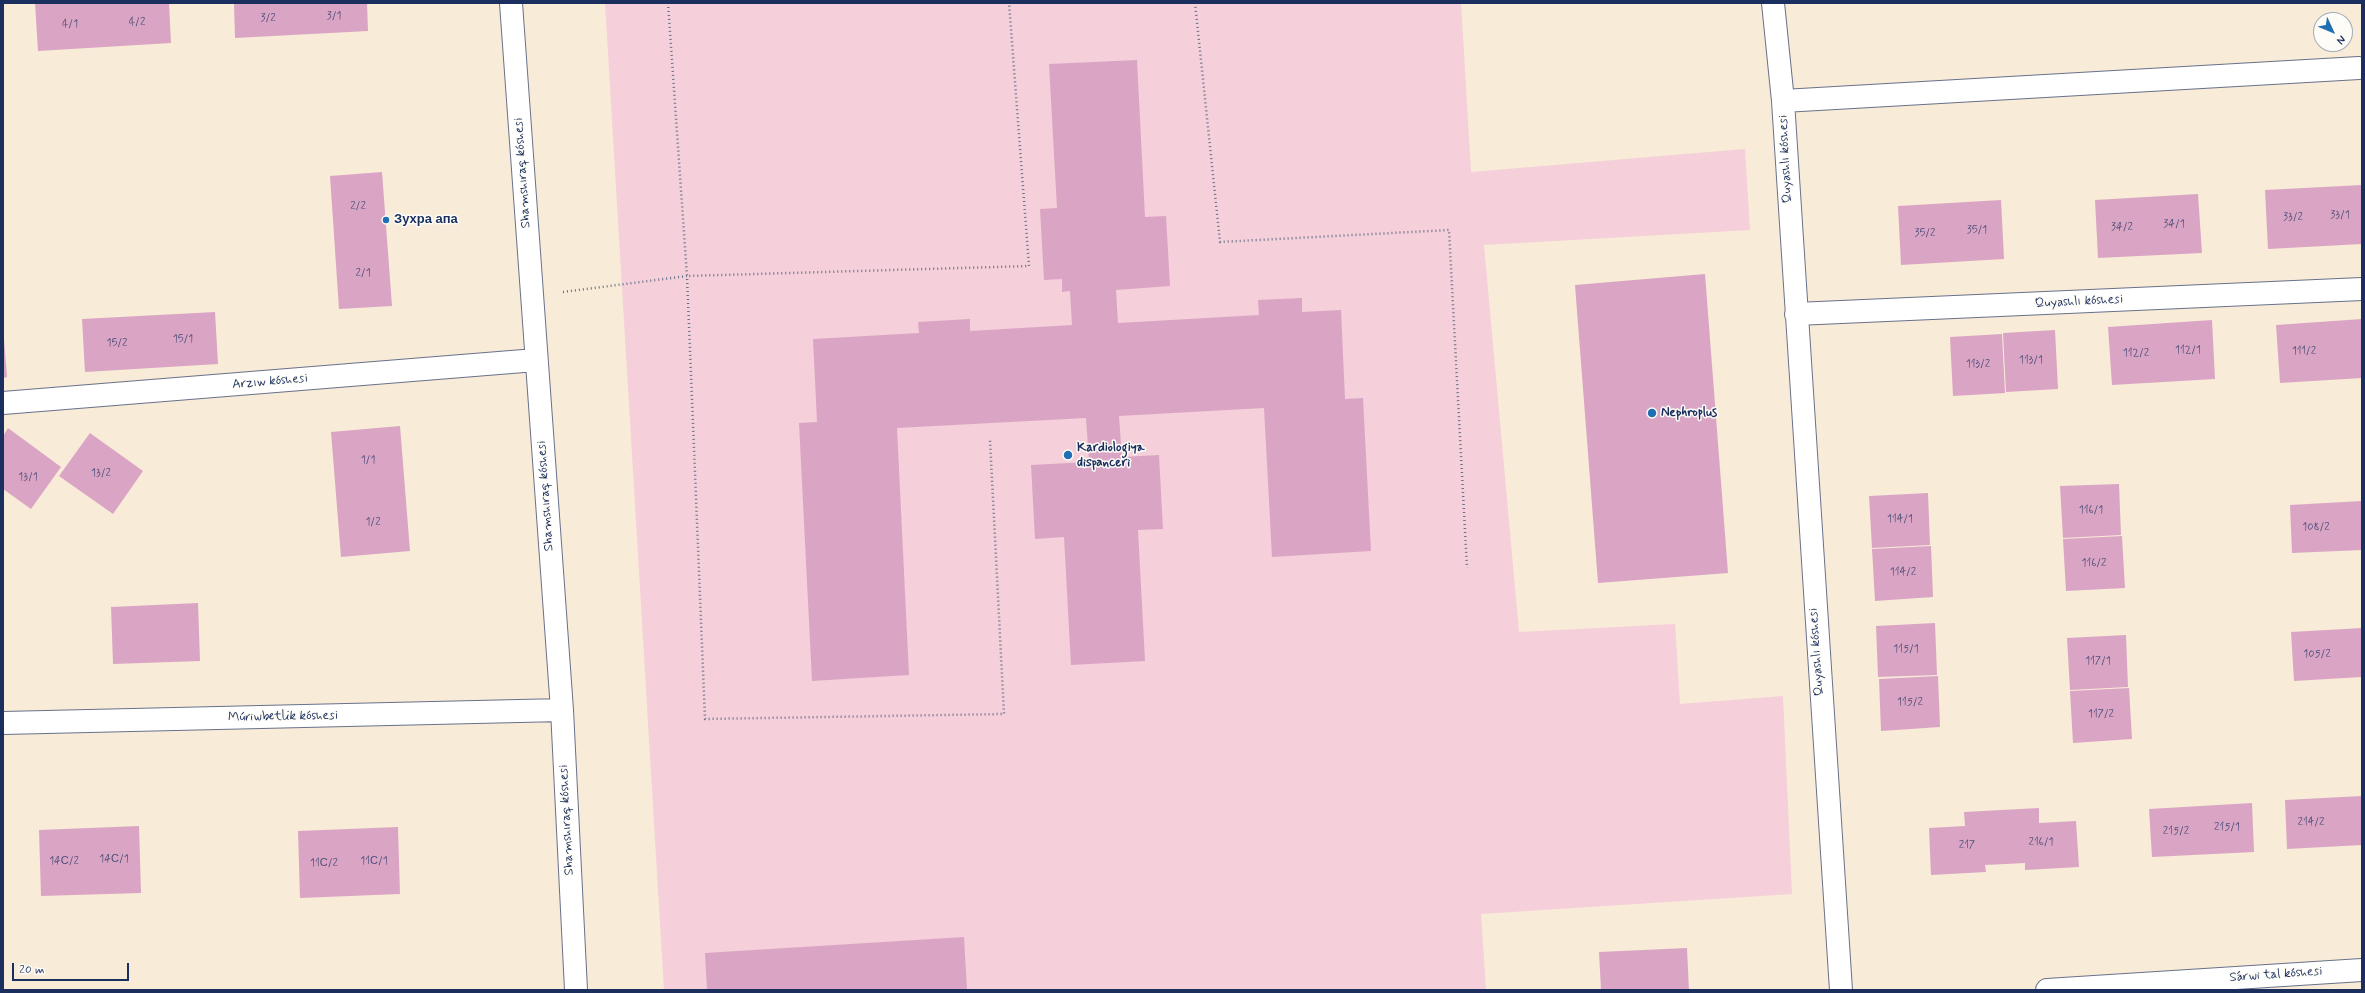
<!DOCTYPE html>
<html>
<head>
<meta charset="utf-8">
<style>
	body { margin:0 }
	#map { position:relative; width:2365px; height:993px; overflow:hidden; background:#f8ebd8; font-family:Mynerve,sans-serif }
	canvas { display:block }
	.frame { position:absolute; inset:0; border:4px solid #1b2f5e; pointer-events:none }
	.north { position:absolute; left:2313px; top:12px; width:40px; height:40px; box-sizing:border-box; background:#fdfcf7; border:1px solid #a3aaba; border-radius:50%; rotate:134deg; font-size:11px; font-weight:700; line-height:16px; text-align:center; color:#1b2f5e }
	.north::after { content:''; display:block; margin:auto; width:14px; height:18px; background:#1f6fb2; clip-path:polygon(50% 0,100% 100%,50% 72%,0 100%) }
	.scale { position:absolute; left:12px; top:963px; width:117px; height:18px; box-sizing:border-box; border:2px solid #1b2f5e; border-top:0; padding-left:5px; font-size:12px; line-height:14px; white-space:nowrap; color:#1b2f5e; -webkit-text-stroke:3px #fdfcf7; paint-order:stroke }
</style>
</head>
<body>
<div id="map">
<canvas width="2365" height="993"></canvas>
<div class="frame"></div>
<div class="north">N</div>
<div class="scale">20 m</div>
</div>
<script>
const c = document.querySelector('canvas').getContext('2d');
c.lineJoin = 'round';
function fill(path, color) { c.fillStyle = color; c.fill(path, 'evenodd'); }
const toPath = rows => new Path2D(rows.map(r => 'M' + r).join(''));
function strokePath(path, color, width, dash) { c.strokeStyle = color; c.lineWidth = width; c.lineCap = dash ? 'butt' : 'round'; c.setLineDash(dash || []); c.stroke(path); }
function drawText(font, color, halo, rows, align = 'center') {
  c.font = font + ' Mynerve,sans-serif'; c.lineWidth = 3; c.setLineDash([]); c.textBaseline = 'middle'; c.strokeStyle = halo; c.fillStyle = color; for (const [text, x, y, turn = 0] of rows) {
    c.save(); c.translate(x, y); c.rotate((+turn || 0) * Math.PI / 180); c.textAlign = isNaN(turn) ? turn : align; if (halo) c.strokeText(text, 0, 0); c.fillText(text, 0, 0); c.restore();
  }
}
const built = toPath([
	[605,3,1461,3,1471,172,1745,149,1750,230,1484,245,1519,632,1675,624,1680,704,1783,696,1792,894,1481,914,1486,990,664,990]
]);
const building = toPath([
	[35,3,169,3,171,43,38,51],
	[234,3,367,3,368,31,235,38],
	[1137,60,1145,217,1166,216,1170,286,1116,290,1118,323,1259,315,1258,300,1302,298,1302,312,1341,310,1345,399,1363,398,1371,551,1272,557,1264,408,1119,416,1122,457,1159,455,1163,529,1138,530,1145,661,1071,665,1064,537,1035,539,1031,465,1089,462,1086,418,897,428,909,675,812,681,799,423,817,422,813,339,919,333,918,322,970,319,970,331,1072,325,1070,291,1062,292,1062,279,1044,280,1040,209,1057,208,1049,64],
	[382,172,392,306,339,309,330,176],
	[2362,185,2362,244,2268,249,2265,190],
	[2198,194,2202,253,2098,258,2095,200],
	[2001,200,2004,259,1901,265,1898,206],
	[1705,274,1728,573,1598,583,1575,285],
	[215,312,218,364,85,372,82,319],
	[2362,319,2362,378,2280,383,2276,325],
	[2212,320,2215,379,2112,385,2108,327],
	[3,326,7,377,3,378],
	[2055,330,2058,389,2006,392,2003,333],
	[2002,334,2005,393,1953,396,1950,337],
	[400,426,410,551,341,557,331,432],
	[8,428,61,467,31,509,3,489,3,436],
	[90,433,143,471,113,514,59,476],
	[2119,484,2121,535,2063,538,2060,486],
	[1928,493,1930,545,1872,548,1869,496],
	[2362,501,2362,550,2292,553,2290,505],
	[2122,536,2125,588,2066,591,2063,539],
	[1931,546,1933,597,1875,601,1872,549],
	[198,603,200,661,113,664,111,607],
	[1935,623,1937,675,1878,677,1876,626],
	[2362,628,2362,677,2294,681,2291,632],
	[2126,635,2128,687,2070,690,2067,638],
	[1938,676,1940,727,1881,731,1879,679],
	[2129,688,2132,739,2073,743,2070,691],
	[2362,796,2362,845,2287,849,2285,800],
	[2252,803,2254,852,2152,857,2149,809],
	[2039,808,2039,823,2076,821,2079,867,2025,870,2025,863,1985,865,1986,872,1931,875,1929,828,1965,826,1964,812],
	[139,826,141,893,41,896,39,830],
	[398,827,400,894,300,898,298,831],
	[964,937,967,990,707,990,705,953],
	[1687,948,1689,990,1601,990,1599,952]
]);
const path = toPath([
	[668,3,687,276,1029,266,1009,3],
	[1195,3,1220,242,1449,230,1467,568],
	[563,292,687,276,705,719,1004,714,990,440]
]);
const minor = toPath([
	[511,3,562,710,576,990],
	[1773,3,1783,101,1841,990],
	[1783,101,2359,68],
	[1796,314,2362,289],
	[3,403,536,360],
	[3,723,562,710],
	[2047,990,2362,970]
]);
const markers = [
	[386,220,4,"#1f6fb2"],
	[1652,413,5,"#1f6fb2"],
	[1068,455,5,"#1f6fb2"]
];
const numberNames = [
	["3/1",334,17],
	["3/2",268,19],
	["4/2",137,23],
	["4/1",70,25],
	["2/2",358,207],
	["33/1",2340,216],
	["33/2",2293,218],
	["34/1",2174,225],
	["34/2",2122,228],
	["35/1",1977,231],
	["35/2",1925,234],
	["2/1",363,274],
	["15/1",183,340],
	["15/2",117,344],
	["112/1",2188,351],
	["111/2",2304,352],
	["112/2",2136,354],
	["113/1",2031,361],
	["113/2",1978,365],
	["1/1",368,461],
	["13/2",101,474],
	["13/1",28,478],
	["116/1",2091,511],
	["114/1",1900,520],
	["1/2",373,523],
	["108/2",2316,528],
	["116/2",2094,564],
	["114/2",1903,573],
	["115/1",1906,650],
	["105/2",2317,655],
	["117/1",2098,662],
	["115/2",1910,703],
	["117/2",2101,715],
	["214/2",2311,823],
	["215/1",2227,828],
	["215/2",2176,832],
	["216/1",2041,843],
	["217",1967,846],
	["14С/1",114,860],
	["14С/2",64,862],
	["11С/1",374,862],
	["11С/2",324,864]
];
const streetNames = [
	["Quyashlı kóshesi",1786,159,-93],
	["Shamshıraq kóshesi",523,173,-94],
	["Quyashlı kóshesi",2079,302,-3],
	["Arzıw kóshesi",270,382,-5],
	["Shamshıraq kóshesi",546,496,-94],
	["Quyashlı kóshesi",1817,652,-94],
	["Múriwbetlik kóshesi",283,717,-1],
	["Shamshıraq kóshesi",567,820,-93],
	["Sárwi tal kóshesi",2276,975,-4]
];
const poiNames = [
	["Зухра апа",394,220],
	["Nephroplus",1661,413],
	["Kardiologiya",1077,448],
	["dispanceri",1077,463]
];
fill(built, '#f5cfd9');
fill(building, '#daa5c4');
strokePath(minor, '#687189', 24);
strokePath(path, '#687189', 2.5, [1, 3]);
strokePath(minor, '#fff', 22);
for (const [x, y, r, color] of markers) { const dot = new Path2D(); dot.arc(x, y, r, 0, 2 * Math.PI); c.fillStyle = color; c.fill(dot); strokePath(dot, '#fdfcf7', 1.5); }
drawText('11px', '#4b4c78', null, numberNames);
drawText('13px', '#1b2f5e', '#fdfcf7', streetNames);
drawText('bold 13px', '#1b2f5e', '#fdfcf7', poiNames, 'left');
</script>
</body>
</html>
